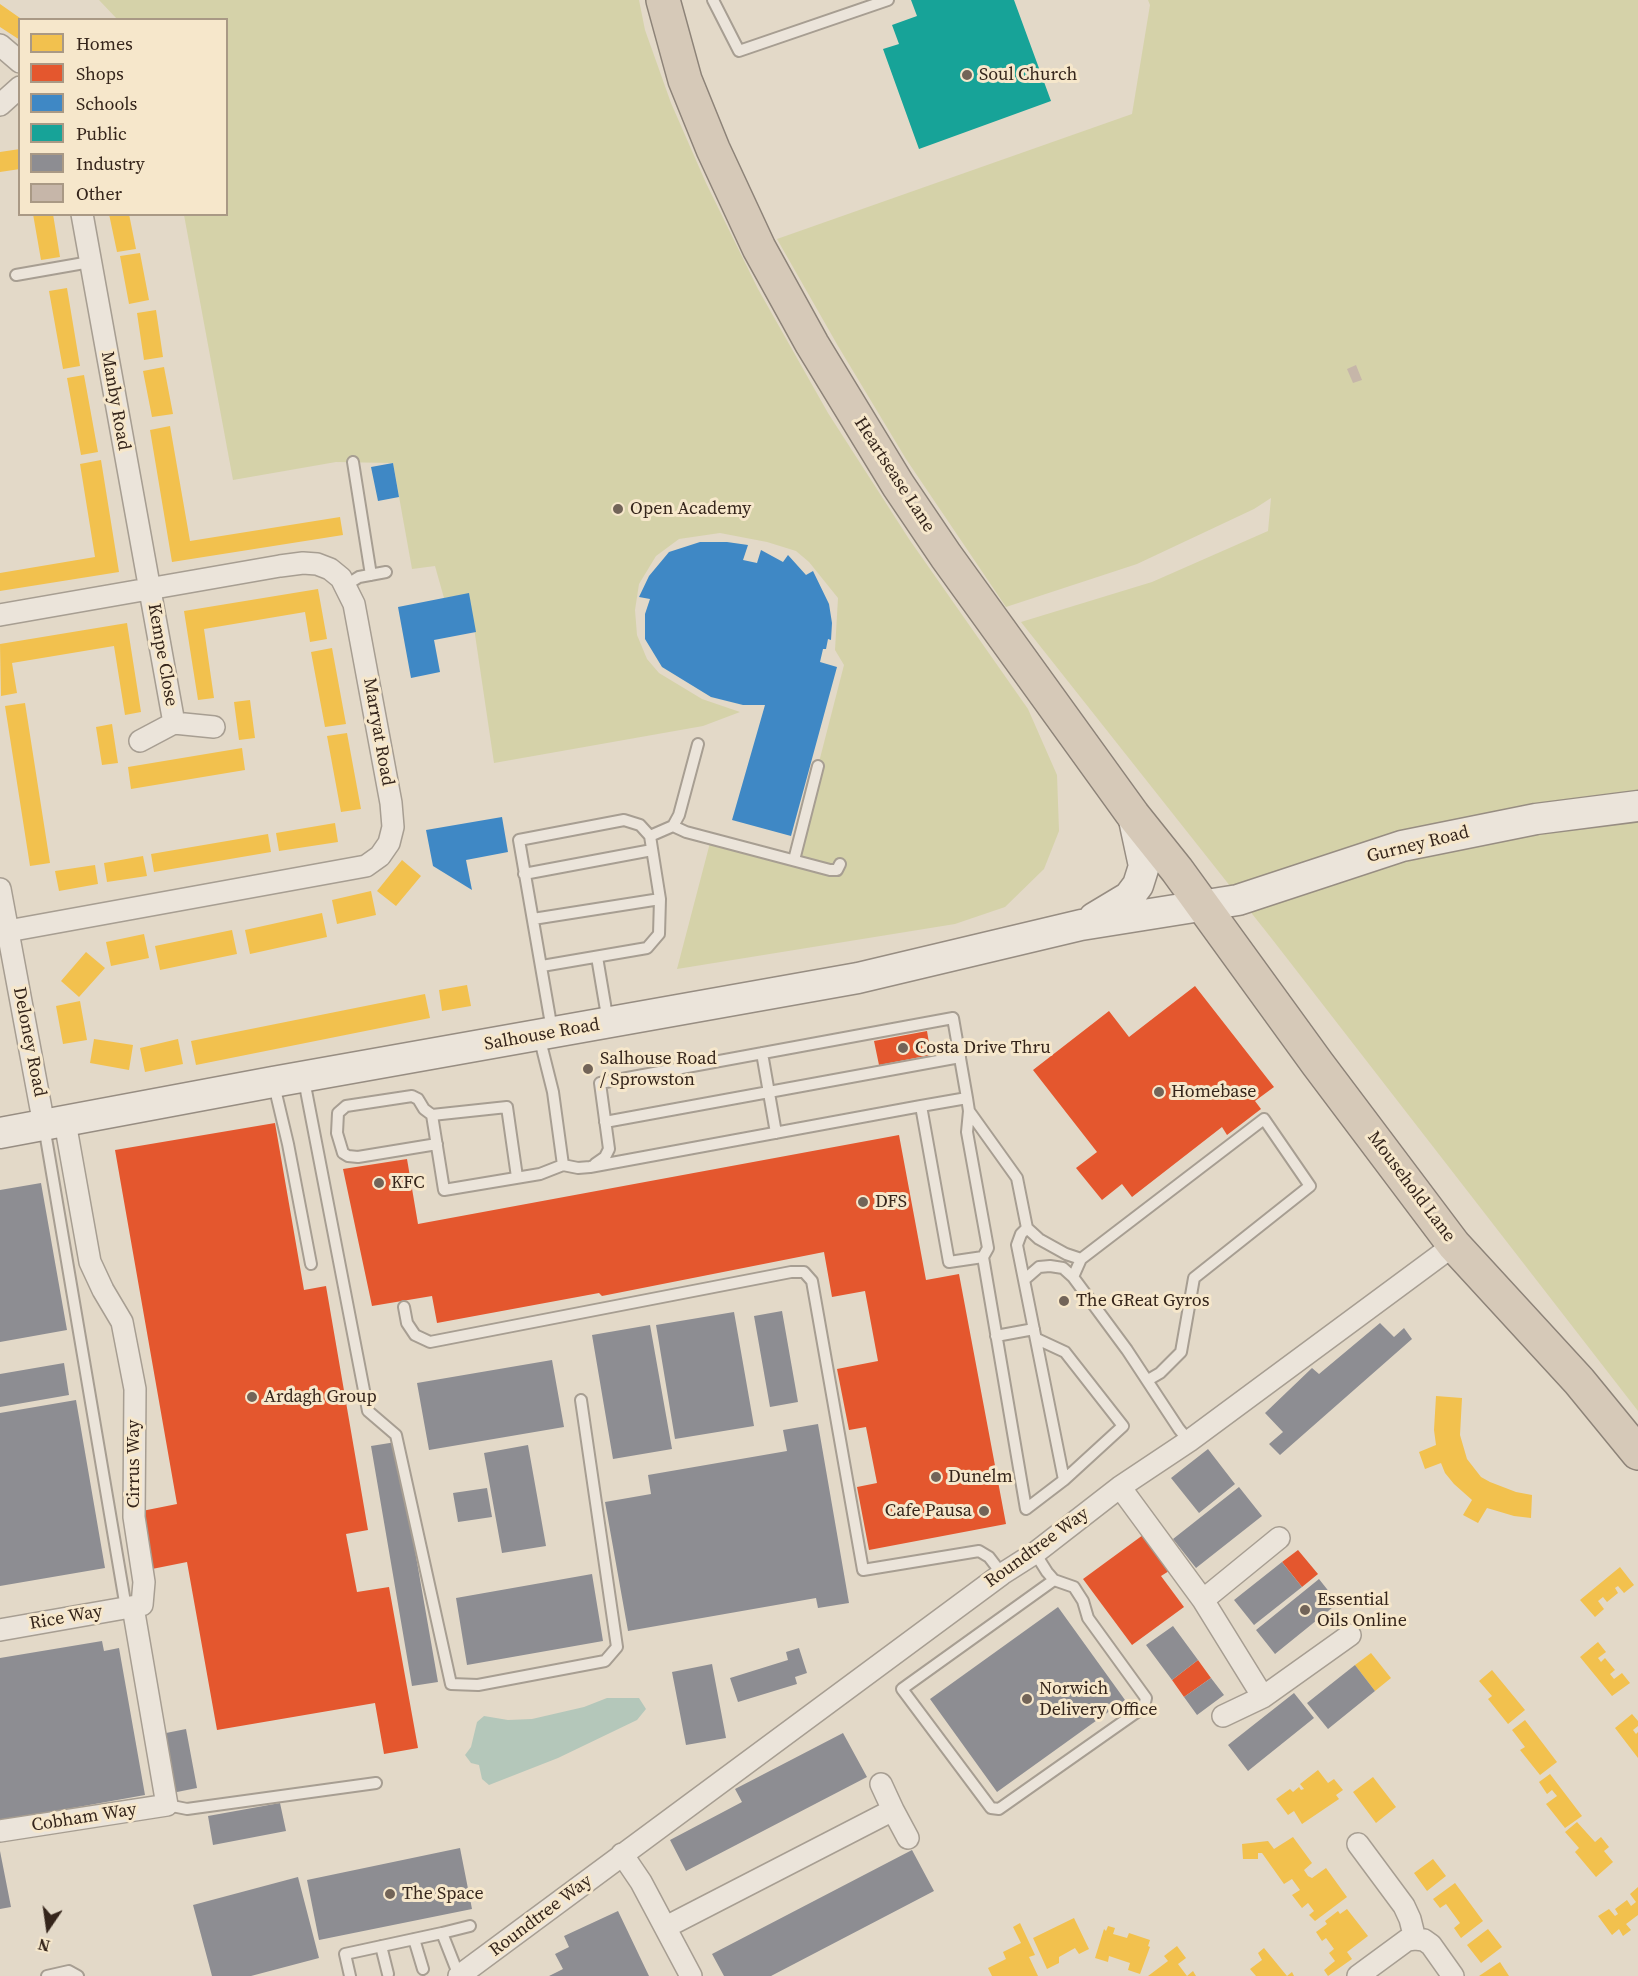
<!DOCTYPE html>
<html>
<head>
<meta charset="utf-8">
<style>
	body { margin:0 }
	#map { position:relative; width:1638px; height:1976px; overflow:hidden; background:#e3d9c8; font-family:"Source Serif 4",serif }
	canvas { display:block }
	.legend { position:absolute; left:18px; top:18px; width:210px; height:198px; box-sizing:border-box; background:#f6e7cb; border:2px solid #a99985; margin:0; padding:8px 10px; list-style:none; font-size:18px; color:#35251b }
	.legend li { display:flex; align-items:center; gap:12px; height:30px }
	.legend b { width:30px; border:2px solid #a99985 }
	.north { position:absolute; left:18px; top:1898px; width:60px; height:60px; -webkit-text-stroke:4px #f6e7cb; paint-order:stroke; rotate:193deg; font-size:16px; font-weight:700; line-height:24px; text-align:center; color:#35251b }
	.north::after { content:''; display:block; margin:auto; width:21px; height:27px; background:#35251b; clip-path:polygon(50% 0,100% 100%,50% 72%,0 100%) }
</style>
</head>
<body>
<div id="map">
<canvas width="1638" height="1976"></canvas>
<ul class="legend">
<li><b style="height:16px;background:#f2c14e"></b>Homes</li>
<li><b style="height:16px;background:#e4572e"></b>Shops</li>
<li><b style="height:16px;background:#3f88c5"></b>Schools</li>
<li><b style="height:16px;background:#17a398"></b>Public</li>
<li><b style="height:16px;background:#8d8d92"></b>Industry</li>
<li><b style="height:16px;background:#c6b6a9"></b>Other</li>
</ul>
<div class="north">N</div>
</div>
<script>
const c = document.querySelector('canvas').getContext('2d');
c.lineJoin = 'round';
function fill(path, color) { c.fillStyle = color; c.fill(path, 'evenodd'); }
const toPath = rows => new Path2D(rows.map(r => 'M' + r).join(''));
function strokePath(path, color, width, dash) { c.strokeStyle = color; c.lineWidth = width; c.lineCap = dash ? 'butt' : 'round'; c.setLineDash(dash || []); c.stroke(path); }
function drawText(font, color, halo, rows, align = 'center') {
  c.font = font + ' "Source Serif 4",serif'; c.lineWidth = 6; c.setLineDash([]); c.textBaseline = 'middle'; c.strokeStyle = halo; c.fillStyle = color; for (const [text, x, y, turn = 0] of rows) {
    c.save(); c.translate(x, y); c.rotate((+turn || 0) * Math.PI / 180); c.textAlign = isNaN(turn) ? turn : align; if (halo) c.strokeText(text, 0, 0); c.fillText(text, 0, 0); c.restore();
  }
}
const green = toPath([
	[99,0,639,0,645,30,671,103,706,183,758,289,828,413,909,539,1028,709,1057,775,1059,831,1044,869,1005,907,955,924,677,969,711,839,801,856,823,768,818,766,844,665,835,650,838,598,809,562,796,551,767,542,720,533,679,539,656,556,639,584,635,610,637,635,647,659,659,673,702,699,740,712,703,726,494,763,469,594,444,598,435,566,412,569,393,463,336,462,233,480,184,215,226,214,226,20,117,19],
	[1148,0,1638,0,1638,1411,1272,939,1021,622,1152,582,1268,531,1271,498,1254,509,1137,564,1006,607,906,459,838,346,777,239,1132,114,1150,5]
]);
const water = toPath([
	[607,1698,639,1698,646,1709,637,1720,558,1758,489,1785,482,1779,479,1765,471,1763,465,1755,471,1747,477,1722,484,1716,508,1720,532,1719,584,1707]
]);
const homes = toPath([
	[0,4,20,18,20,40,0,27],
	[20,149,20,169,0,172,0,152],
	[33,214,53,214,60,257,41,260],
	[109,214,129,214,136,249,117,252],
	[140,253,149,300,129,304,120,256],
	[67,288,80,366,63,369,49,291],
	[156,310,163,357,144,360,137,313],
	[164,367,173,414,152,417,143,371],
	[84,375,98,452,81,455,67,378],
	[170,426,190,541,340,517,343,535,172,562,150,430],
	[101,460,119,572,0,591,0,573,95,557,80,464],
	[318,589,327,639,310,642,305,612,204,629,214,698,198,700,184,611],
	[127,623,141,712,125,715,114,646,12,663,17,693,1,696,0,644],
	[332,648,346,724,325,727,311,652],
	[250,700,255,738,239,740,234,702],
	[25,703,50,863,30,866,5,706],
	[112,724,118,763,102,765,96,727],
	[347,733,361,809,341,812,327,736],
	[242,748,245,770,131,789,128,767],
	[335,823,338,842,279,851,276,833],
	[268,834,271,852,154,872,151,854],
	[143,856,147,876,107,882,104,863],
	[402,860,421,876,396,906,377,891],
	[95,865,98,884,59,891,55,871],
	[371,891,376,915,337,924,332,900],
	[322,913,327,937,250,954,245,930],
	[232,930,237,954,160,970,155,946],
	[144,934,149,958,111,966,106,942],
	[86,952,105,968,79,997,61,981],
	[467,985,471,1006,442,1011,439,990],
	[425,994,430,1018,196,1065,191,1041],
	[80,1001,87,1040,63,1044,56,1006],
	[94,1039,133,1045,129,1070,90,1063],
	[178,1039,183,1064,145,1072,140,1048],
	[1436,1396,1462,1398,1460,1435,1467,1459,1481,1477,1490,1482,1516,1492,1532,1495,1531,1518,1514,1516,1487,1508,1478,1523,1463,1515,1472,1500,1454,1484,1445,1473,1441,1463,1425,1469,1419,1452,1436,1445,1434,1430],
	[1620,1567,1634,1585,1624,1593,1618,1586,1615,1588,1618,1593,1607,1602,1603,1597,1598,1601,1604,1609,1595,1617,1580,1600],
	[1598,1642,1606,1652,1598,1658,1601,1662,1605,1658,1615,1670,1610,1674,1614,1679,1622,1673,1630,1683,1612,1696,1580,1657],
	[1371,1653,1391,1678,1375,1691,1355,1665],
	[1492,1670,1525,1710,1508,1724,1488,1699,1492,1696,1479,1681],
	[1632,1714,1638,1721,1638,1726,1633,1730,1636,1734,1638,1732,1638,1758,1615,1728],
	[1525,1720,1557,1762,1540,1775,1520,1750,1525,1747,1512,1730],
	[1318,1770,1328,1783,1334,1779,1343,1790,1336,1795,1339,1799,1302,1824,1294,1811,1288,1815,1276,1799,1290,1789,1293,1792,1299,1787,1301,1790,1304,1789,1300,1784],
	[1550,1774,1582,1816,1565,1828,1546,1804,1557,1796,1552,1790,1547,1794,1539,1782],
	[1373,1777,1396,1807,1376,1823,1353,1792],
	[1577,1822,1595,1842,1601,1837,1609,1847,1604,1851,1613,1862,1596,1877,1575,1852,1579,1848,1565,1832],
	[1293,1837,1312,1863,1304,1870,1308,1876,1312,1878,1326,1868,1347,1897,1315,1921,1309,1915,1314,1911,1308,1903,1302,1908,1292,1895,1300,1890,1292,1879,1284,1884,1262,1853,1258,1853,1258,1859,1243,1859,1242,1844,1268,1841,1274,1849],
	[1433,1859,1446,1876,1427,1891,1414,1873],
	[1455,1883,1483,1921,1461,1938,1454,1928,1460,1923,1446,1904,1440,1908,1433,1899],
	[1638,1887,1638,1915,1626,1924,1631,1930,1623,1936,1619,1929,1612,1935,1598,1916,1609,1909,1615,1916,1618,1914,1615,1909,1627,1900,1631,1906,1636,1902,1630,1894],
	[1347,1909,1368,1936,1347,1952,1352,1959,1328,1976,1324,1970,1335,1961,1329,1953,1334,1949,1326,1938,1322,1941,1316,1932,1327,1924,1325,1921,1338,1911,1340,1914],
	[1074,1918,1089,1949,1079,1954,1075,1948,1059,1957,1059,1963,1047,1969,1033,1938],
	[1020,1923,1035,1955,1029,1957,1038,1976,992,1976,988,1968,1006,1959,1003,1952,1021,1943,1013,1927],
	[1108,1926,1115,1928,1113,1934,1127,1938,1129,1933,1150,1940,1148,1946,1150,1947,1140,1974,1128,1970,1130,1963,1109,1956,1108,1962,1095,1958,1104,1929,1106,1931],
	[1488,1929,1502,1947,1481,1963,1467,1945],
	[1177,1946,1186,1958,1178,1964,1187,1976,1193,1971,1196,1976,1148,1976,1168,1961,1164,1956],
	[1264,1948,1287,1976,1292,1972,1294,1976,1256,1976,1250,1969,1262,1960,1258,1953],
	[1500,1962,1509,1976,1479,1976]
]);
const shops = toPath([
	[1195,986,1274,1087,1255,1101,1261,1109,1227,1135,1222,1127,1132,1197,1122,1184,1102,1200,1076,1168,1097,1152,1033,1070,1109,1011,1129,1037],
	[927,1031,931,1055,879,1065,874,1041],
	[275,1123,304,1290,326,1286,368,1530,346,1534,357,1592,389,1587,418,1748,384,1754,375,1703,217,1730,187,1562,152,1569,142,1511,177,1504,115,1150],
	[899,1135,926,1280,959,1274,1006,1524,869,1550,857,1487,877,1483,866,1427,849,1430,837,1369,878,1361,865,1291,832,1297,824,1252,602,1296,599,1293,437,1323,432,1296,372,1306,343,1169,407,1159,418,1224],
	[1143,1535,1169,1571,1161,1576,1184,1607,1132,1645,1083,1579],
	[1298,1550,1318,1574,1302,1587,1282,1562],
	[1198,1660,1211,1678,1184,1697,1172,1680]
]);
const schools = toPath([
	[393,463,399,497,378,501,371,467],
	[700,542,727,542,748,545,743,560,757,563,761,550,783,562,788,555,806,575,813,571,829,604,832,623,831,640,828,639,826,649,823,649,820,662,837,667,791,836,732,820,765,705,743,705,711,697,662,667,645,639,645,614,650,599,639,597,649,576,669,552],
	[469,593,476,632,434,640,440,672,411,678,398,607],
	[502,817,508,852,466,860,472,890,433,866,426,830]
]);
const public = toPath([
	[911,0,1014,0,1051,101,919,149,883,49,899,44,892,25,917,16]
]);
const industry = toPath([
	[41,1183,67,1330,0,1342,0,1190],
	[782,1311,798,1402,770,1407,754,1316],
	[734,1312,754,1426,675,1439,656,1325],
	[1380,1323,1394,1337,1404,1328,1412,1339,1280,1455,1269,1444,1283,1432,1265,1413,1312,1368,1319,1374],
	[650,1325,672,1449,613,1459,592,1335],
	[552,1360,564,1427,429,1450,417,1383],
	[64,1363,69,1395,0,1407,0,1374],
	[76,1400,105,1568,0,1586,0,1413],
	[818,1424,849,1603,818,1608,816,1598,628,1631,605,1502,651,1494,648,1475,787,1451,783,1430],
	[396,1442,438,1682,412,1686,371,1446],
	[528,1445,546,1546,502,1553,484,1453],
	[1208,1449,1235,1484,1199,1513,1171,1478],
	[1239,1487,1262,1516,1196,1568,1173,1539],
	[487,1488,492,1517,458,1522,453,1493],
	[1282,1562,1302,1587,1254,1625,1234,1600],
	[592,1574,603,1641,467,1665,456,1598],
	[1319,1579,1338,1603,1275,1654,1256,1630],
	[1058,1607,1125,1700,997,1792,930,1699],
	[1173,1626,1198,1660,1172,1680,1146,1645],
	[102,1641,104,1651,119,1648,145,1795,0,1821,0,1658],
	[799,1648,807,1673,795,1677,797,1684,738,1702,730,1678,788,1660,786,1652],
	[712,1664,726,1738,686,1745,672,1672],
	[1355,1665,1375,1691,1328,1729,1307,1703],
	[1211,1678,1224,1695,1197,1715,1184,1697],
	[1294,1693,1314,1718,1248,1771,1228,1745],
	[186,1729,197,1788,172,1793,161,1734],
	[843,1733,867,1777,686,1871,670,1840,742,1802,735,1789],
	[280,1803,286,1831,213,1845,208,1816],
	[460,1848,472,1909,319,1940,307,1880],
	[912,1850,934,1891,771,1976,724,1976,712,1954],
	[0,1851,11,1907,0,1909],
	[298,1877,319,1958,251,1976,212,1976,193,1905],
	[618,1911,649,1976,549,1976,563,1969,555,1954,569,1947,564,1936]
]);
const building = toPath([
	[1356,365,1362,380,1353,383,1347,369]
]);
const lane = toPath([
	[713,0,739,51,888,0],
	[16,275,90,262],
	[353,462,371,575],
	[346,585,359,577,386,572],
	[673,826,686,832,830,870,837,870,840,864],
	[650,836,673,826,679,815,698,744],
	[794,860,818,766],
	[524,874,652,850],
	[533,919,660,899],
	[597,957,608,1022],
	[542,966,647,948,659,934,660,899,650,836,640,825,624,820,519,840,552,1030],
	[539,1036,553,1092,563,1165],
	[762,1053,776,1133],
	[304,1080,368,1411,396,1435,451,1684,478,1685,605,1661,617,1647,581,1400],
	[274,1085,288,1144,311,1264],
	[967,1098,969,1111,1017,1178,1027,1228,1021,1234,1017,1245,1024,1280],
	[969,1111,967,1132,988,1248,983,1257],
	[432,1115,424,1109,418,1099,412,1096,346,1106,338,1113,337,1133,343,1153,348,1156,358,1157,437,1144],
	[605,1122,960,1057],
	[44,1126,126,1608],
	[595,1164,605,1157,609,1149,600,1083,953,1018,967,1098,921,1106],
	[517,1177,507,1107,432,1115,444,1190,540,1174,563,1165,578,1168,590,1167,921,1106,949,1262,983,1257,1026,1509,1064,1480,1024,1280,1039,1267,1050,1266,1063,1268,1073,1277,1127,1350,1179,1429,1189,1441],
	[1027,1228,1039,1239,1066,1254,1081,1259],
	[1073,1277,1081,1259,1264,1119,1310,1186,1194,1278,1181,1352,1160,1373,1148,1380],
	[404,1307,407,1323,415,1335,430,1342,791,1272,804,1272,812,1281,863,1570,979,1551,989,1557,1002,1574],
	[996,1336,1034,1329],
	[1037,1339,1065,1352,1123,1426,1064,1480],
	[1035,1553,1047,1572,1054,1580,1074,1587,1083,1601,1088,1618,1146,1698,1144,1707,999,1809,991,1808,902,1689,1054,1580],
	[167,1805,187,1809,376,1783],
	[442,1933,470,1926],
	[414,1939,423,1969],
	[381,1946,388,1974],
	[47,1976,69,1971,78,1976],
	[350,1976,345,1954,442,1933,459,1976]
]);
const street = toPath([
	[0,45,20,62],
	[0,105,20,87],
	[82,214,174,723,140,741],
	[0,615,280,566,303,563,317,564,330,569,341,578,354,604,391,803,393,827,389,843,380,856,366,866,8,931],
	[174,723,214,727],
	[0,889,44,1125],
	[1120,1487,1203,1600,1263,1697],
	[1203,1600,1279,1538],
	[0,1630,142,1605,144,1582,134,1517,135,1389,122,1322,103,1290,90,1262,65,1122],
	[1223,1716,1263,1697,1350,1635],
	[881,1784,893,1810],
	[0,1831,167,1805,133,1607],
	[1358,1844,1404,1906,1410,1919,1415,1939,1424,1940,1431,1945,1453,1976],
	[622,1854,641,1882,691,1976],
	[666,1927,893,1810,908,1838],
	[459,1976,1002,1574,1035,1553,1120,1487,1189,1441,1454,1245],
	[1358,1976,1407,1940,1415,1939]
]);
const secondary = toPath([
	[1094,918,1129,897,1138,885,1144,866,1133,815],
	[0,1133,273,1082,858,978,1081,925,1238,900,1402,846,1536,819,1638,806]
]);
const highway = toPath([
	[663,0,685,80,713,149,759,248,812,344,898,485,946,556,1133,815,1177,870,1317,1063,1454,1245,1579,1381,1638,1453]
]);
const markers = [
	[967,75,6,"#726458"],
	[618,509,6,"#726458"],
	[903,1048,6,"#726458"],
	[588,1069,6,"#726458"],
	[1159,1092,6,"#726458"],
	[379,1183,6,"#726458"],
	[863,1202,6,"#726458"],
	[1064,1301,6,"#726458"],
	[252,1397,6,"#726458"],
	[936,1477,6,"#726458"],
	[984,1511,6,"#726458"],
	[1305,1610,6,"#726458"],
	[1027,1699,6,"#726458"],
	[390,1894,6,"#726458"]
];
const poiNames = [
	["Soul Church",979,75],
	["Open Academy",630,509],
	["Costa Drive Thru",915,1048],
	["Salhouse Road",600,1059],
	["/ Sprowston",600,1080],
	["Homebase",1171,1092],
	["KFC",391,1183],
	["DFS",875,1202],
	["The GReat Gyros",1076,1301],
	["Ardagh Group",264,1397],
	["Dunelm",948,1477],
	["Cafe Pausa",972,1511,"right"],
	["Essential",1317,1600],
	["Oils Online",1317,1621],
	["Norwich",1039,1689],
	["Delivery Office",1039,1710],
	["The Space",402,1894]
];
const streetNames = [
	["Manby Road",115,401,80],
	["Heartsease Lane",894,475,57],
	["Kempe Close",162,655,80],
	["Marryat Road",378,732,80],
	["Gurney Road",1418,845,-14],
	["Salhouse Road",542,1035,-10],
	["Deloney Road",29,1042,79],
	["Mousehold Lane",1411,1187,53],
	["Cirrus Way",134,1464,-90],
	["Roundtree Way",1037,1548,-36],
	["Rice Way",66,1618,-10],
	["Cobham Way",84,1818,-9],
	["Roundtree Way",541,1916,-37]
];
fill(green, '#d5d2a9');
fill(water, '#b4c7ba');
fill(homes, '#f2c14e');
fill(shops, '#e4572e');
fill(schools, '#3f88c5');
fill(public, '#17a398');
fill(industry, '#8d8d92');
fill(building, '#c6b6a9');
strokePath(lane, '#a79e92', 14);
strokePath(street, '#a79e92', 24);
strokePath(secondary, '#978d82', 33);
strokePath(highway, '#8d8378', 36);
strokePath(lane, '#ebe4da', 10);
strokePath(street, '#ebe4da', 21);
strokePath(secondary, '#ebe4da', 30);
strokePath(highway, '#d6c9b8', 33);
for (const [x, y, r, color] of markers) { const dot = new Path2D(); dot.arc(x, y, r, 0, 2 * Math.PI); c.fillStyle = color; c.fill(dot); strokePath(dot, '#f6e7cb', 2); }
drawText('18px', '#35251b', '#f6e7cb', poiNames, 'left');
drawText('18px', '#35251b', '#f6e7cb', streetNames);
</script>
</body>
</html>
